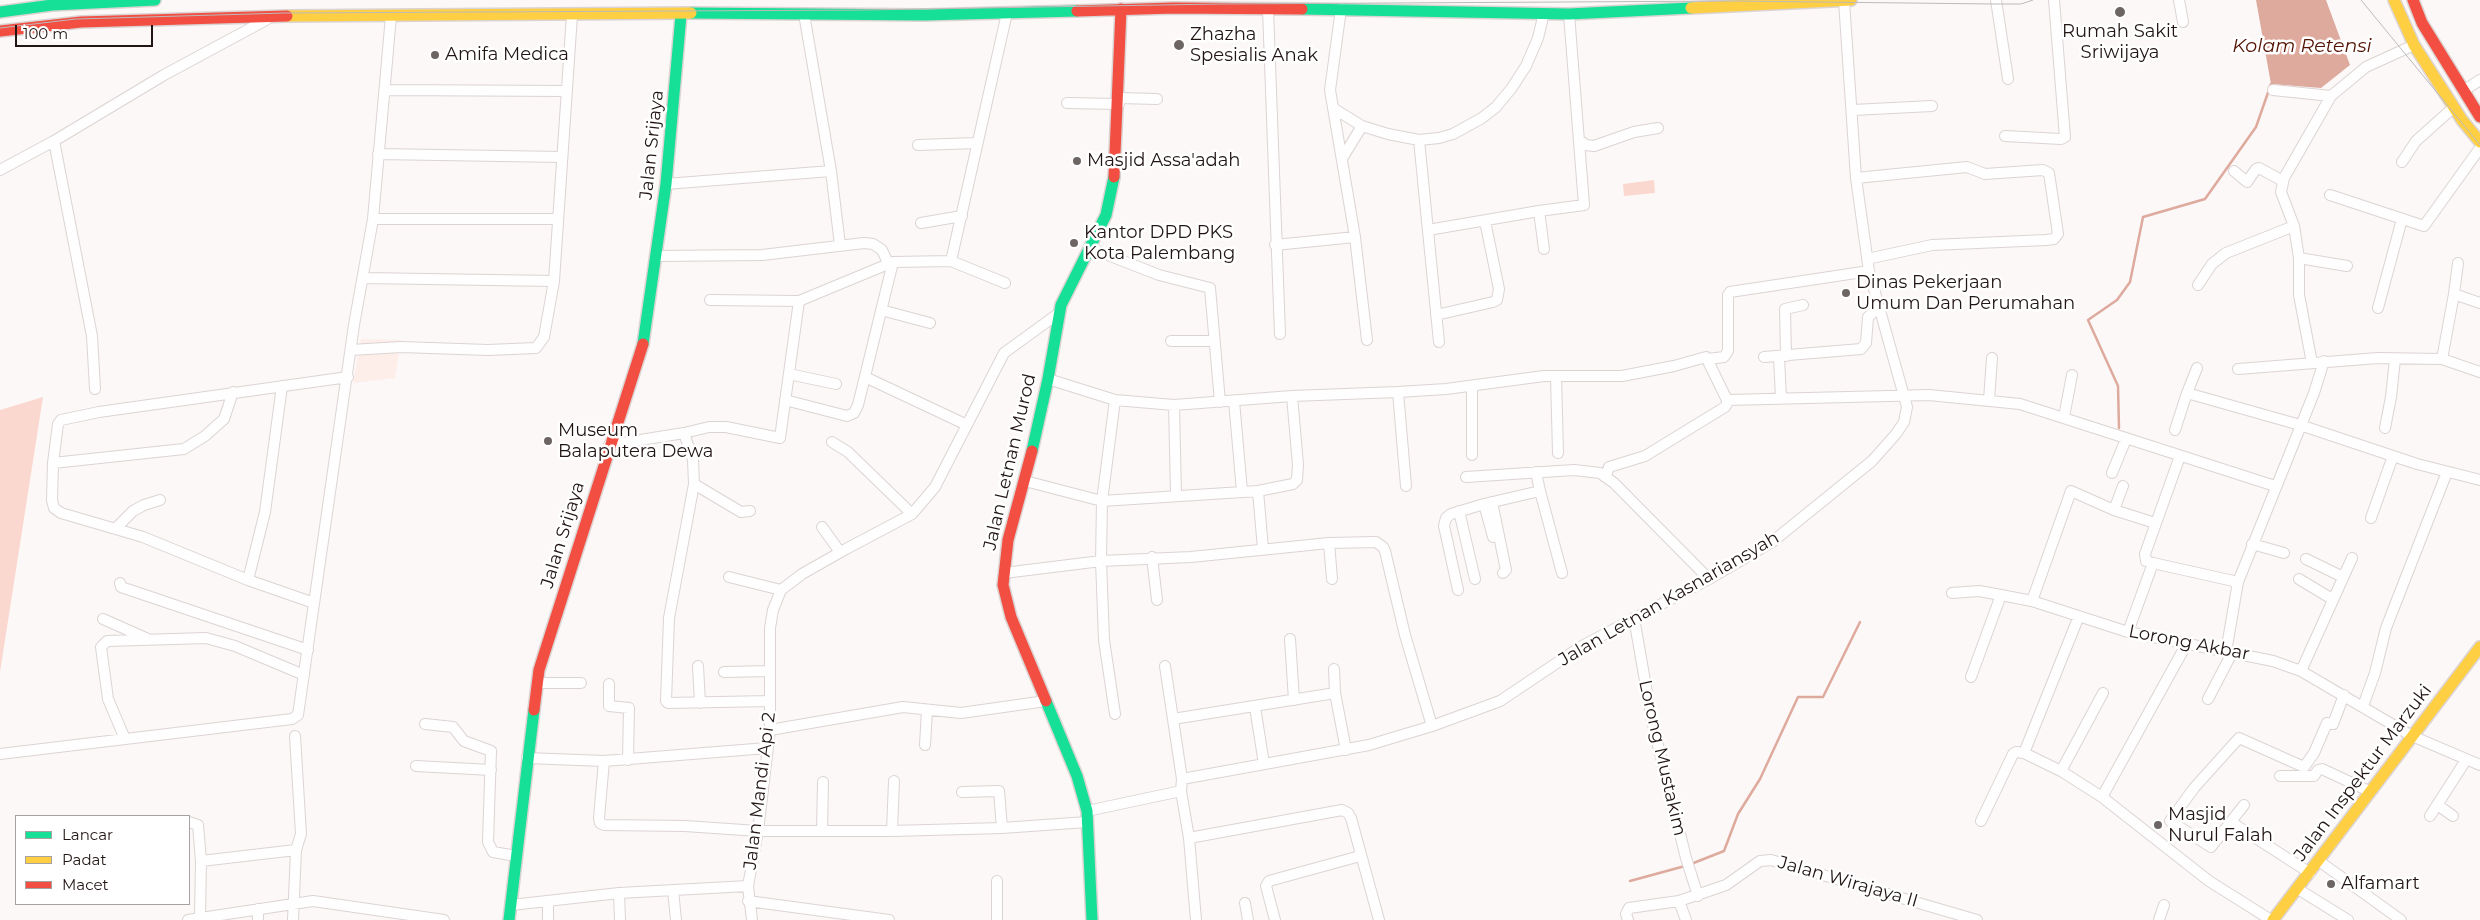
<!DOCTYPE html>
<html>
<head>
<meta charset="utf-8">
<style>
	body { margin:0 }
	#map { position:relative; width:2480px; height:920px; overflow:hidden; background:#fbf8f7; font-family:Montserrat,sans-serif }
	canvas { display:block }
	.legend { position:absolute; left:15px; top:815px; width:175px; height:90px; box-sizing:border-box; background:#fff; border:1px solid #a6a2a1; margin:0; padding:6px 9px; list-style:none; font-size:15px; color:#211614 }
	.legend li { display:flex; align-items:center; gap:10px; height:25px }
	.legend b { width:25px; border:1px solid #a6a2a1 }
	.scale { position:absolute; left:15px; top:25px; width:138px; height:22px; box-sizing:border-box; border:2px solid #211614; border-top:0; padding-left:6px; font-size:15px; line-height:18px; white-space:nowrap; color:#211614; -webkit-text-stroke:4px #fff; paint-order:stroke }
</style>
</head>
<body>
<div id="map">
<canvas width="2480" height="920"></canvas>
<ul class="legend">
<li><b style="height:6px;background:#16e098"></b>Lancar</li>
<li><b style="height:6px;background:#ffcf43"></b>Padat</li>
<li><b style="height:6px;background:#f24e42"></b>Macet</li>
</ul>
<div class="scale">100 m</div>
</div>
<script>
const c = document.querySelector('canvas').getContext('2d');
c.lineJoin = 'round';
function fill(path, color) { c.fillStyle = color; c.fill(path, 'evenodd'); }
const toPath = rows => new Path2D(rows.map(r => 'M' + r).join(''));
function strokePath(path, color, width, dash) { c.strokeStyle = color; c.lineWidth = width; c.lineCap = dash ? 'butt' : 'round'; c.setLineDash(dash || []); c.stroke(path); }
function drawText(font, color, halo, rows, align = 'center') {
  c.font = font + ' Montserrat,sans-serif'; c.lineWidth = 5; c.setLineDash([]); c.textBaseline = 'middle'; c.strokeStyle = halo; c.fillStyle = color; for (const [text, x, y, turn = 0] of rows) {
    c.save(); c.translate(x, y); c.rotate((+turn || 0) * Math.PI / 180); c.textAlign = isNaN(turn) ? turn : align; if (halo) c.strokeText(text, 0, 0); c.fillText(text, 0, 0); c.restore();
  }
}
const built = toPath([
	[361,339,401,340,395,378,353,383]
]);
const green = toPath([
	[1654,180,1655,193,1624,196,1623,184],
	[43,397,0,672,0,410]
]);
const water = toPath([
	[2256,0,2326,0,2350,65,2321,88,2271,84]
]);
const stream = toPath([
	[2119,428,2118,386,2088,320,2117,300,2130,282,2143,217,2205,199,2256,127,2271,84],
	[1691,864,1724,851,1738,814,1760,779,1798,697,1823,697,1860,622],
	[1630,881,1685,866]
]);
const street = toPath([
	[1996,0,2008,79],
	[2179,0,2183,22],
	[1268,9,1280,334],
	[1341,9,1330,90,1355,237,1367,340],
	[804,14,831,171,840,245],
	[385,90,567,91],
	[2273,90,2331,96,2366,67,2414,45],
	[2463,91,2480,80],
	[1119,98,1157,99],
	[1067,103,1119,104],
	[1333,108,1362,126,1388,134,1419,140,1439,138,1453,134,1482,118,1496,107,1511,89,1526,66,1538,38,1544,13],
	[1853,110,1932,106],
	[2005,136,2061,139,2065,137,2054,0],
	[1419,140,1439,342],
	[1579,140,1586,145,1594,146,1634,132,1658,128],
	[54,141,92,336,95,389],
	[918,145,977,143],
	[378,154,562,157],
	[1343,157,1362,126],
	[2402,162,2416,141,2454,107],
	[0,170,54,141,164,75,266,20],
	[2234,171,2247,182,2256,169,2259,168,2283,181],
	[1856,178,1967,167,1985,174,2043,170,2049,173,2058,234,2054,239,2046,240,1932,245,1867,259],
	[666,184,831,171],
	[2330,195,2424,226,2480,148],
	[373,219,558,219],
	[921,223,962,216],
	[1428,230,1539,211],
	[1275,245,1355,237],
	[1090,248,1159,275,1210,288,1220,402],
	[1544,249,1539,211,1584,205,1569,14],
	[657,256,762,255,864,243,873,244,882,250,888,263],
	[2299,258,2347,266],
	[951,261,1007,13],
	[364,278,554,281],
	[2198,285,2212,264,2226,253,2294,226],
	[2454,294,2480,303],
	[710,300,799,301,893,262,951,261,1005,283],
	[2378,308,2402,219],
	[881,310,930,323],
	[1436,315,1493,302,1497,300,1499,289,1485,221],
	[1171,341,1213,341],
	[351,350,401,347,488,350,536,348,544,337,554,281,572,15],
	[1786,356,1785,309,1803,305],
	[1764,357,1861,349,1866,343,1868,317,1878,308],
	[1779,357,1781,398],
	[1708,359,1724,357,1728,351,1728,295,1730,292,1869,271],
	[2442,359,2454,294,2458,263],
	[2312,363,2299,295,2299,258,2294,226,2281,192,2284,178,2331,96],
	[2238,369,2378,358,2442,359,2480,372],
	[789,374,836,384],
	[1556,376,1558,453],
	[865,377,967,425],
	[1048,379,1115,400,1174,405,1292,396,1398,392,1406,486],
	[1472,386,1472,455],
	[1398,392,1446,389,1544,376,1622,376,1674,366,1706,357,1727,400,1929,395,2020,404,2275,486],
	[2187,393,2197,368],
	[785,400,847,416,854,413,858,405,893,262],
	[1115,400,1102,501,1101,561,1104,640,1115,714],
	[1989,400,1992,358],
	[1234,401,1242,491],
	[1174,405,1176,495],
	[2064,417,2072,375],
	[2385,428,2391,397,2395,359],
	[2175,430,2187,393,2300,425,2417,464,2480,480],
	[684,433,709,427,726,427,780,438,799,301],
	[832,442,848,452,912,514],
	[609,445,684,433,693,460,694,484,741,512,750,511],
	[53,463,184,449,205,436,224,419,233,392],
	[2112,473,2126,439],
	[1606,476,1609,467,1645,456,1725,407,1729,400],
	[1466,477,1574,470,1600,473,1614,483,1709,579],
	[1025,481,1102,501,1258,491,1293,484,1297,480,1298,465,1292,396],
	[694,484,669,618,666,701,668,703,770,701],
	[1258,491,1263,549],
	[1540,491,1562,573],
	[1492,502,1506,570,1503,573],
	[1484,504,1493,537],
	[2114,510,2123,486],
	[1459,511,1475,579],
	[2371,518,2393,456],
	[822,527,840,552],
	[116,528,133,511,144,505,160,500],
	[1329,543,1332,579],
	[2252,544,2284,553],
	[1152,557,1157,600],
	[2306,559,2343,577],
	[2153,563,2238,582],
	[1004,573,1101,561,1191,557,1329,543,1376,542,1383,547,1385,551,1405,635,1432,726],
	[729,577,781,590],
	[2299,579,2332,599],
	[248,580,265,512,282,386],
	[120,583,121,587,308,650],
	[1458,590,1444,526,1446,518,1451,514,1484,504,1540,491,1536,472],
	[1952,593,1979,591,2001,595,2032,601,2128,632,2273,661,2301,671,2412,736,2480,765],
	[2032,601,2071,491,2114,510,2155,523],
	[314,603,248,580,143,537,61,513,54,508,52,500,53,463,58,424,61,420,99,412,348,377],
	[1634,618,1652,721,1686,858,1698,896],
	[103,619,148,639],
	[2128,632,2153,563,2146,561,2145,554,2180,456],
	[1290,639,1294,700],
	[2226,652,2238,582,2314,393,2324,361],
	[698,666,700,703],
	[1165,666,1182,779,1181,791,1189,838,1196,920],
	[1334,669,1335,693],
	[2301,671,2352,558],
	[724,672,770,671],
	[1971,677,2001,595],
	[537,683,581,683],
	[609,684,609,706,629,708,628,760],
	[2208,699,2232,653],
	[2363,706,2375,673,2386,628,2447,472],
	[1255,707,1264,764],
	[1173,719,1335,693,1346,750],
	[425,724,453,727,464,741,491,751,488,842,493,852,516,856],
	[770,730,903,707,961,713,1046,701],
	[125,739,108,699,101,647,107,641,206,638,235,646,304,675],
	[925,745,927,710],
	[2024,753,2079,616],
	[0,754,292,719,298,715,354,325,373,219,391,16],
	[527,758,604,761,767,748],
	[604,761,599,818,600,823,604,825,685,826,758,831,892,831,1002,828,1087,822],
	[416,766,491,770],
	[2061,771,2103,693],
	[2280,776,2314,776,2318,770,2322,769,2369,791],
	[1182,779,1369,745,1432,726,1500,701,1582,646,1709,579,1772,542,1872,461,1896,434,1904,422,1907,407,1869,271,1856,178,1844,1],
	[962,792,999,791,1002,828],
	[2102,797,2186,645],
	[2244,805,2211,847,2170,821,2194,788,2239,738,2304,767,2314,753,2327,723,2333,724,2344,695],
	[2439,806,2453,816],
	[1087,811,1181,791],
	[2430,816,2466,760],
	[1981,821,2013,754,2016,752,2024,753,2061,771,2102,797,2209,881,2271,920],
	[189,822,198,825,201,861,200,917],
	[2231,822,2310,873],
	[822,831,823,782],
	[892,831,894,781],
	[1189,838,1342,810,1348,813,1351,818,1379,920],
	[201,861,296,850],
	[2319,861,2401,920],
	[997,881,997,920],
	[2298,889,2348,920],
	[673,890,676,920],
	[619,893,620,920],
	[548,901,548,920],
	[748,901,889,920],
	[1679,901,1726,885,1760,861,1771,860,1977,920],
	[1245,903,1248,920],
	[511,905,619,893,748,886],
	[188,920,313,901,444,920],
	[258,920,258,909],
	[293,920,296,850,301,834,295,736],
	[752,920,748,886,758,831,770,730,770,628,773,610,781,590,802,574,846,549,912,514,935,487,1004,353,1059,313],
	[1275,920,1266,886,1269,881,1360,856],
	[1628,920,1626,914,1629,908,1679,901,1686,920],
	[2159,920,2164,905]
]);
const fast = toPath([
	[1302,9,1569,14,1691,8],
	[0,12,52,5,155,0],
	[691,13,924,15,1077,11],
	[643,344,666,184,681,15],
	[1032,451,1048,379,1061,305,1106,215,1114,177],
	[1046,701,1077,776,1087,811,1092,920],
	[509,920,534,710]
]);
const slow = toPath([
	[2394,0,2414,45,2462,120,2480,142],
	[1691,8,1851,0],
	[287,16,691,13],
	[2273,920,2480,647]
]);
const jam = toPath([
	[2413,0,2422,23,2480,117],
	[1077,11,1173,8,1302,9],
	[0,31,81,22,287,16],
	[1114,177,1121,9],
	[1032,451,1008,540,1003,585,1011,617,1046,701],
	[534,710,539,670,643,344]
]);
const tram = toPath([
	[2361,0,2480,145],
	[0,28,76,19,285,13,864,10,1220,4,1733,1,1994,4,2021,4,2033,0]
]);
const markers = [
	[2120,12,6,"#6d6563"],
	[1179,45,6,"#6d6563"],
	[435,55,5,"#6d6563"],
	[1077,161,5,"#6d6563"],
	[1074,243,5,"#6d6563"],
	[1846,293,5,"#6d6563"],
	[548,441,5,"#6d6563"],
	[2158,825,5,"#6d6563"],
	[2331,884,5,"#6d6563"]
];
const poiNames = [
	["Rumah Sakit",2120,32,"center"],
	["Sriwijaya",2120,53,"center"],
	["Zhazha",1190,35],
	["Spesialis Anak",1190,56],
	["Amifa Medica",445,55],
	["Masjid Assa'adah",1087,161],
	["Kantor DPD PKS",1084,233],
	["Kota Palembang",1084,254],
	["Dinas Pekerjaan",1856,283],
	["Umum Dan Perumahan",1856,304],
	["Museum",558,431],
	["Balaputera Dewa",558,452],
	["Masjid",2168,815],
	["Nurul Falah",2168,836],
	["Alfamart",2341,884]
];
const streetNames = [
	["Jalan Srijaya",652,145,-84],
	["Jalan Letnan Murod",1010,462,-77],
	["Jalan Srijaya",563,535,-73],
	["Jalan Letnan Kasnariansyah",1669,599,-30],
	["Lorong Akbar",2189,643,11],
	["Lorong Mustakim",1662,758,77],
	["Jalan Inspektur Marzuki",2363,773,-53],
	["Jalan Mandi Api 2",760,791,-83],
	["Jalan Wirajaya II",1848,882,16]
];
const waterNames = [
	["Kolam Retensi",2302,46]
];
fill(built, '#fdeeea');
fill(green, '#fbd8cf');
fill(water, '#deaa9d');
strokePath(stream, '#deaa9d', 2.5);
strokePath(street, '#dcd4d3', 12);
strokePath(fast, '#dcd4d3', 14);
strokePath(slow, '#dcd4d3', 14);
strokePath(jam, '#dcd4d3', 14);
strokePath(street, '#fefefe', 10);
strokePath(fast, '#16e098', 11);
strokePath(slow, '#ffcf43', 11);
strokePath(jam, '#f24e42', 11);
strokePath(tram, '#bcbbbb', 1);
for (const [x, y, r, color] of markers) { const dot = new Path2D(); dot.arc(x, y, r, 0, 2 * Math.PI); c.fillStyle = color; c.fill(dot); strokePath(dot, '#fff', 2); }
drawText('18px', '#211614', '#fff', poiNames, 'left');
drawText('18px', '#211614', '#fff', streetNames);
drawText('italic 19px', '#531203', '#fff', waterNames);
</script>
</body>
</html>
